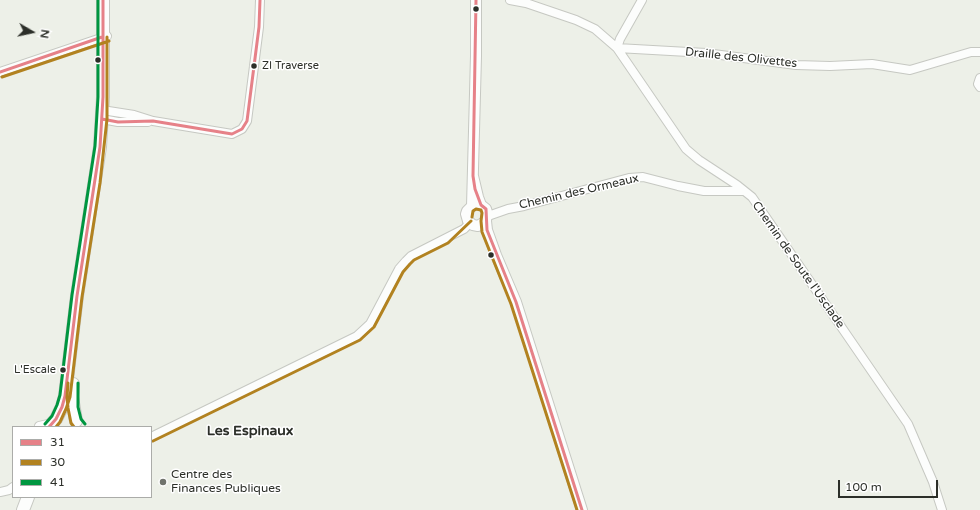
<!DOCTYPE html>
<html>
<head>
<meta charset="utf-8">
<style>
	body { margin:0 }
	#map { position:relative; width:980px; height:510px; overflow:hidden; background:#edf0e8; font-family:"Varela Round",sans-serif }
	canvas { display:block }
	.legend { position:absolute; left:12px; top:426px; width:140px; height:72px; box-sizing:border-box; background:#fff; border:1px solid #abaca9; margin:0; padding:5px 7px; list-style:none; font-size:12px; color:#2c2f29 }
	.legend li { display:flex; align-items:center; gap:8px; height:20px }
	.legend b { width:20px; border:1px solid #abaca9 }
	.north { position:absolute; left:12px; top:12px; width:40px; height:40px; -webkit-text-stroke:3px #fff; paint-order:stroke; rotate:99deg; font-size:11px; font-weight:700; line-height:16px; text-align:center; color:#2c2f29 }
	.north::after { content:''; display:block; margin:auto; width:14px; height:18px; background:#2c2f29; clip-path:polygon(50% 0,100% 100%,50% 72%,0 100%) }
	.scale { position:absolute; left:838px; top:480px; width:100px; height:18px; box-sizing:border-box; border:2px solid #2c2f29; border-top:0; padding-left:5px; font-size:12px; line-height:14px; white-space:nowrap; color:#2c2f29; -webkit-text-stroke:3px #fff; paint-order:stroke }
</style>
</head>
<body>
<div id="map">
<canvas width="980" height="510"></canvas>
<ul class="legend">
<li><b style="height:5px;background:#e68188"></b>31</li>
<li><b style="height:5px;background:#b28220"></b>30</li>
<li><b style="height:5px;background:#009640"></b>41</li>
</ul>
<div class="north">N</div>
<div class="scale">100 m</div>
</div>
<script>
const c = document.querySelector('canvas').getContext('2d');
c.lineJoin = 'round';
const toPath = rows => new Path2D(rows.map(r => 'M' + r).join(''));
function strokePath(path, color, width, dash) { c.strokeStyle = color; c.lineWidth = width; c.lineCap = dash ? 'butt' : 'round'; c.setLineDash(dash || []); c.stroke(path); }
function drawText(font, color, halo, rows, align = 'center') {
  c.font = font + ' "Varela Round",sans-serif'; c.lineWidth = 3; c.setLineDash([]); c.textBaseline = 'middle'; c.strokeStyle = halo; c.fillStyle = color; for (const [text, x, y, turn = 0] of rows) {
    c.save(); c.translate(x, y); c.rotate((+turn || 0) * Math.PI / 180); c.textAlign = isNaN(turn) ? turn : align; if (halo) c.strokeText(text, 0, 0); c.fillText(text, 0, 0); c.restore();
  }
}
const minor = toPath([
	[510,0,526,3,576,20,595,29,617,48,706,53,796,65,830,66,872,64,910,70,971,52,980,52],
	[642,0,620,39,617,48,686,149,699,160,737,185,752,197,908,424,933,482,942,510],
	[0,72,107,36],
	[980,78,978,84,980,87],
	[102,110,134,115,153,121,232,134,242,129,247,121,259,27,260,0],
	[102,119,118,122,148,122],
	[488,216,508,209,524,206,629,178,643,177,678,186,704,191,744,191],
	[40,427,39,426,52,423],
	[151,437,357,336,370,324,399,269,406,261,411,256,464,229,470,223],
	[0,492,9,490,13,487]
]);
const tertiary = toPath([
	[473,176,478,197,481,205,486,209,487,212,486,221,487,230,496,255,516,302,582,510],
	[477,204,472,206,467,211,466,214,468,221,473,225,478,226,486,221],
	[472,206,476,56,476,0]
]);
const primary = toPath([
	[73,384,72,397,76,421],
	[49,427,56,419,62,407,65,396,77,296,100,147,103,97,103,0],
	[23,510,28,497]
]);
const bus1 = toPath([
	[476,0,473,176,475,189,481,205,486,209,487,230,516,302,582,510],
	[0,72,102,37],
	[102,119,118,122,153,121,232,134,242,129,247,121,259,27,260,0],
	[49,427,56,419,62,407,65,396,77,296,100,147,103,97,103,0]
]);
const bus2 = toPath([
	[2,77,109,41],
	[472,217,473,211,476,209,481,210,482,213,481,221,482,232,511,304,577,510],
	[68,383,67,397,68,408,71,423,74,427],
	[56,427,60,422,66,409,70,397,82,297,100,183,107,119,107,37],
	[153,441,360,340,374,327,403,272,410,264,414,260,448,243,471,221]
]);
const bus3 = toPath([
	[78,383,78,407,81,419,85,424],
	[45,424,52,416,57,405,60,395,72,295,95,146,98,97,98,0]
]);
const markers = [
	[476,9,3.5,"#2c2f29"],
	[98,60,3.5,"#2c2f29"],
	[254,66,3.5,"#2c2f29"],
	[491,255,3.5,"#2c2f29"],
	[63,370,3.5,"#2c2f29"],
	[163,482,4,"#70736c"]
];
const busNames = [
	["ZI Traverse",262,66],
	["L'Escale",56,370,"right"]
];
const streetNames = [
	["Draille des Olivettes",741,58,6],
	["Chemin des Ormeaux",579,192,-13],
	["Chemin de Soute l'Usclade",798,265,55]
];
const poiNames = [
	["Centre des",171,475],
	["Finances Publiques",171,489]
];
const quarterNames = [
	["Les Espinaux",250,431]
];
strokePath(minor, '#c6c8c2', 10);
strokePath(tertiary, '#c6c8c2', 12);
strokePath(primary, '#c6c8c2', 14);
strokePath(minor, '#fcfdfc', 8);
strokePath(tertiary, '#fcfdfc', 10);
strokePath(primary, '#fcfdfc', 12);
strokePath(bus1, '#e68188', 3);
strokePath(bus2, '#b28220', 3);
strokePath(bus3, '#009640', 3);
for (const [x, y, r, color] of markers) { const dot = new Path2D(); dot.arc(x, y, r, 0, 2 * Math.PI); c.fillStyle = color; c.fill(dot); strokePath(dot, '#fff', 1.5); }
drawText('11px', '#2c2f29', '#fff', busNames, 'left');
drawText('12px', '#2c2f29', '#fff', streetNames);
drawText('12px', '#2c2f29', '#fff', poiNames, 'left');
drawText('bold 14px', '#2c2f29', '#fff', quarterNames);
</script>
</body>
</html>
